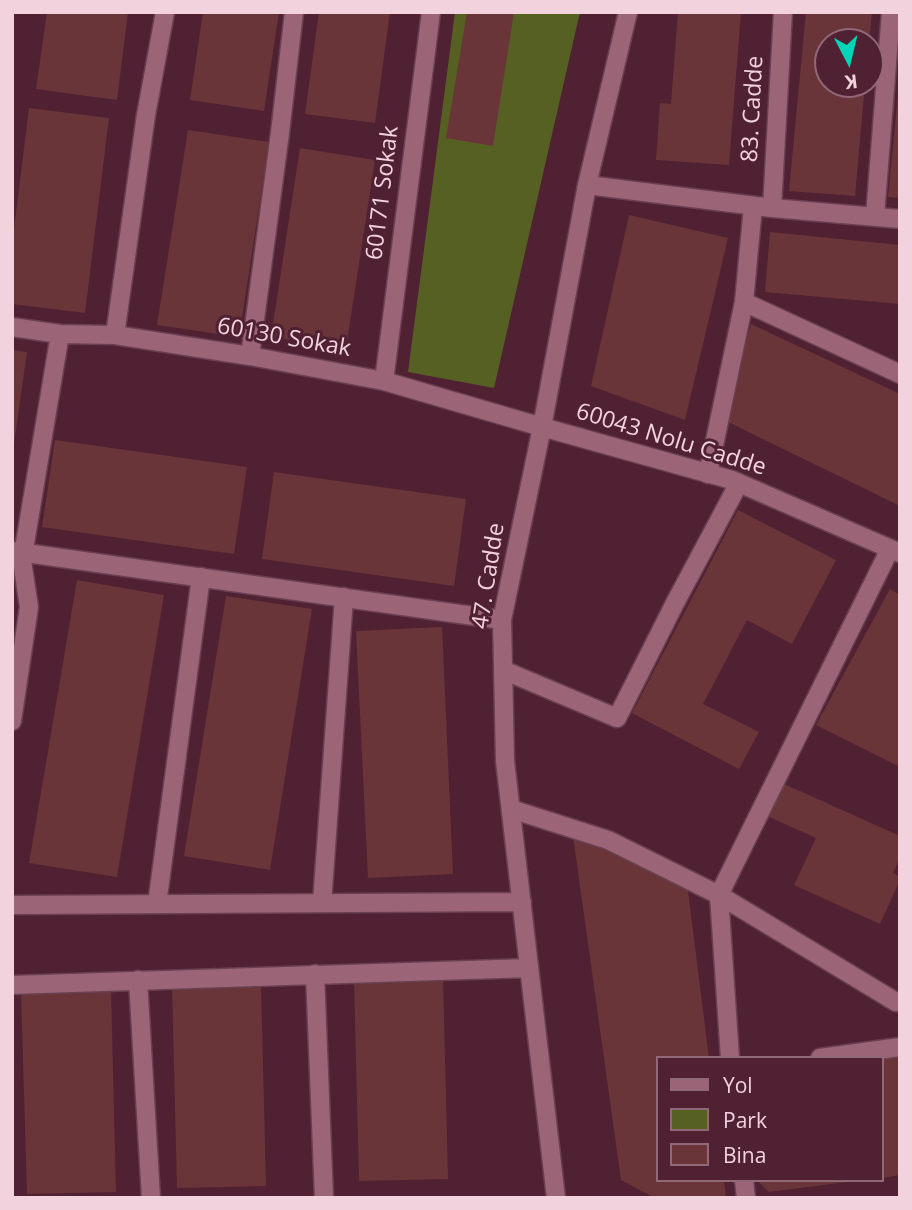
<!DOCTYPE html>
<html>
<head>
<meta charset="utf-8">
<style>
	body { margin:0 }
	#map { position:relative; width:912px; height:1210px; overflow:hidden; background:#502133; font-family:"Open Sans",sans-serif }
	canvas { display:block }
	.frame { position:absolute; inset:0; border:14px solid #f2d3dd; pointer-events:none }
	.legend { position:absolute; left:656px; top:1056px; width:228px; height:126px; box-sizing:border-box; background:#502133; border:2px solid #916877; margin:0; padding:9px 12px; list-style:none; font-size:21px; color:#f2d3dd }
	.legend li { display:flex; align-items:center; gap:14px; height:35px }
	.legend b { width:35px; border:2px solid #916877 }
	.north { position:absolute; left:814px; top:28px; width:70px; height:70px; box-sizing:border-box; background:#502133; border:2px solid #916877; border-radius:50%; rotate:173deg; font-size:19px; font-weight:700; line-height:28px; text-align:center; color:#f2d3dd }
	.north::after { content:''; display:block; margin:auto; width:24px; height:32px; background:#00d5b7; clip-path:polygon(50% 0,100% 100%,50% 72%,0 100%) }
</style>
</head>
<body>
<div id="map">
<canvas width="912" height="1210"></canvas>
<div class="frame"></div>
<ul class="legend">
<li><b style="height:9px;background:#9b6577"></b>Yol</li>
<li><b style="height:19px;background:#566023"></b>Park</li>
<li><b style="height:19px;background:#693538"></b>Bina</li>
</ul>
<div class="north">K</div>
</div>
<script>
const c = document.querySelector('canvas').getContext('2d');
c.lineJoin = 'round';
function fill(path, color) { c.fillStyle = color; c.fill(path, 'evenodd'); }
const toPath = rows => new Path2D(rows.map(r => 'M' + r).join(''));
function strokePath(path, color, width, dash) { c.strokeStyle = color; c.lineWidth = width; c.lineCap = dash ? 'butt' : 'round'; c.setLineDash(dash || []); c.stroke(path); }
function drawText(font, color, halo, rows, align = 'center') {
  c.font = font + ' "Open Sans",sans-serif'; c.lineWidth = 6; c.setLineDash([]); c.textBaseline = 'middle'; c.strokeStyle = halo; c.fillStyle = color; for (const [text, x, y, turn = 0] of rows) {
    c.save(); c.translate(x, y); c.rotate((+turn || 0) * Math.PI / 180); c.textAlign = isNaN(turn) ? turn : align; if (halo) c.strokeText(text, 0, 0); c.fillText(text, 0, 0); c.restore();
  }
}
const green = toPath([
	[455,12,580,12,494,388,408,372]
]);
const building = toPath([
	[47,12,128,12,117,100,36,89],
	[203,12,279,12,264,111,190,100],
	[319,12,390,12,375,123,305,114],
	[467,12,514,12,493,146,446,138],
	[678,12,741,12,729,165,656,160,660,103,671,104],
	[806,12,872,12,869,42,828,42,828,84,865,84,855,196,789,191],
	[898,95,900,95,900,198,888,197],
	[29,108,109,118,85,313,12,304,12,245],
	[188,130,269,142,239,337,157,325],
	[300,148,375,160,346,348,271,337],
	[629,215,728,238,685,420,591,386],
	[770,232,900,245,900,304,765,292],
	[751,324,900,394,900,506,726,421,737,373],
	[12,350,27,352,14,444,12,444],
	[55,440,247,467,234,554,42,527],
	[274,472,466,499,454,586,262,559],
	[738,510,836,560,792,644,747,620,703,704,759,732,739,769,632,713],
	[77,580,164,595,117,877,29,863],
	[890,589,900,595,900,767,816,725],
	[226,596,312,609,270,870,184,856],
	[442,627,453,874,368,878,356,631],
	[782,783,900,836,900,858,893,873,900,877,900,880,880,924,794,885,816,838,767,816],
	[573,836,687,883,709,1058,658,1058,658,1180,724,1180,726,1198,655,1198,621,1180],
	[443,977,448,1179,359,1181,354,979],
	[261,984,266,1186,177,1188,172,986],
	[111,990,116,1192,27,1194,21,992],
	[900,1055,900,1175,882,1178,882,1057],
	[757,1180,847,1180,847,1182,769,1192]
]);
const minor = toPath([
	[587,185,772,208,900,219],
	[753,206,744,302,900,374],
	[772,208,783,12],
	[875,216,891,12],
	[12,327,60,334,115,335,250,356,384,381,542,427,732,480,900,553],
	[115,335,146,115,165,12],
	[250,356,280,133,294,12],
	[384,381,431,12],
	[708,474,744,302],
	[890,549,719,895,896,1002],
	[12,551,502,620],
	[503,670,617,718,675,603,739,483],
	[12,721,29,607,22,561,60,334],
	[511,809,608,840,719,895,730,1058],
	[322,903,344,597],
	[157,904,201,577],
	[12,905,522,902],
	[315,974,324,1198],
	[138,980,151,1198],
	[12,985,529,968],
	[820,1058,900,1047],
	[744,1180,746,1198],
	[556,1198,505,761,502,620,542,427,587,185,628,12]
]);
const streetNames = [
	["83. Cadde",753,109,-87],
	["60171 Sokak",383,193,-83],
	["60130 Sokak",284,338,10],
	["60043 Nolu Cadde",671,440,17],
	["47. Cadde",489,576,-81]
];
fill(green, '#566023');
fill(building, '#693538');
strokePath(minor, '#694051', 21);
strokePath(minor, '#9b6577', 18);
drawText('23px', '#f2d3dd', '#502133', streetNames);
</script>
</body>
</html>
